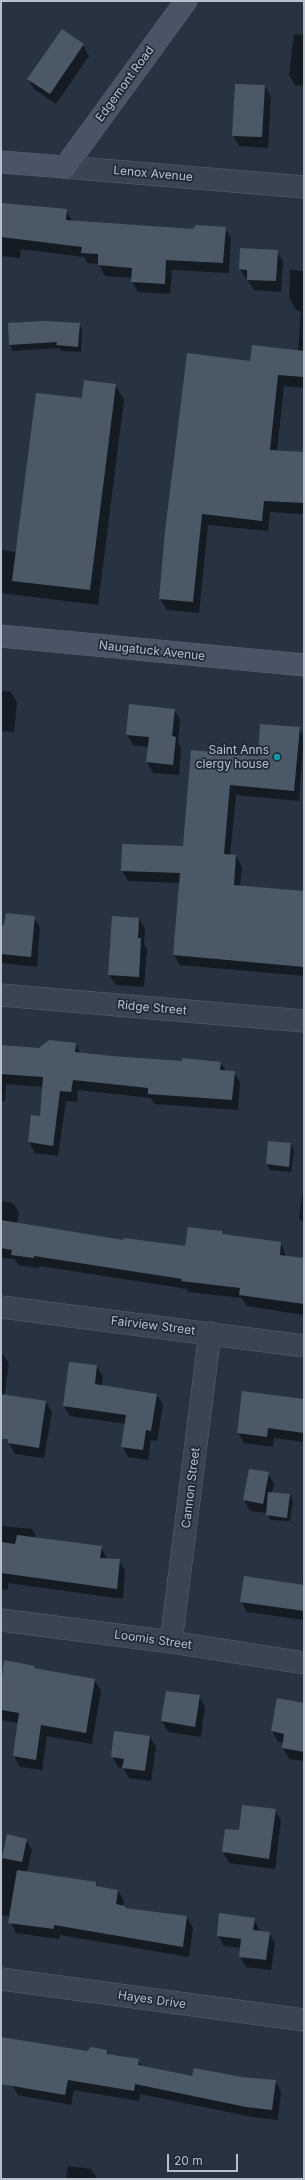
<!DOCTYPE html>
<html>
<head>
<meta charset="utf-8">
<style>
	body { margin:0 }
	#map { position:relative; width:305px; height:2180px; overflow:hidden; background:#273341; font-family:Inter,sans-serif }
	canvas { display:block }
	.frame { position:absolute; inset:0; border:2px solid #b8c0cb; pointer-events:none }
	.scale { position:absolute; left:167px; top:2154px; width:71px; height:18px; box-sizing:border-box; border:2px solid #b8c0cb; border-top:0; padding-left:5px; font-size:12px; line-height:14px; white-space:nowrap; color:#b8c0cb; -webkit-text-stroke:3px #202a37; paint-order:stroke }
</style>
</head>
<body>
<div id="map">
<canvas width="305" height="2180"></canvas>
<div class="frame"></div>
<div class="scale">20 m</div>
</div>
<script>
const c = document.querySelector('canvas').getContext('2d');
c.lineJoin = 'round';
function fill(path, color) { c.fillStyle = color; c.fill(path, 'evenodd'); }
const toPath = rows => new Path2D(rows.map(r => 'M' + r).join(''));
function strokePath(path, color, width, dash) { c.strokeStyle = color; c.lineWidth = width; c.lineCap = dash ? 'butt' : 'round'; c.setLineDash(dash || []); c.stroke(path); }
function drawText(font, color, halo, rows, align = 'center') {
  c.font = font + ' Inter,sans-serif'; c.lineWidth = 3.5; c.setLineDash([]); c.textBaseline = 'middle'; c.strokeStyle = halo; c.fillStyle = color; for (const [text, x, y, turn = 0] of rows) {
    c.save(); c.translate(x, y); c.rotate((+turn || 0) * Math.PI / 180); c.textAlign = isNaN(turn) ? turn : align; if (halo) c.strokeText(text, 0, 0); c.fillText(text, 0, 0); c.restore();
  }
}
const shadow = toPath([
	[62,30,83,45,89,56,56,104,34,89,28,79],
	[294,34,304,35,304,86,295,85,289,75],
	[265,86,271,97,268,148,239,146,233,135],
	[1,205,66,210,72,221,193,230,225,228,231,238,229,273,172,270,170,294,138,292,132,282,132,278,105,276,99,264,88,263,84,257,21,249,20,258,1,256],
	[277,251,283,262,281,292,254,290,240,269],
	[290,270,304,271,304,388,284,386,277,451,304,453,304,514,270,512,268,531,208,525,199,613,167,610,160,599,251,362,298,351,301,312,296,310,289,298],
	[9,324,79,324,82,330,81,352,61,351,59,348,13,351,10,345],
	[115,385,124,400,98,605,1,593,1,550,17,552,83,399],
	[1,691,11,692,17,702,14,732,1,731],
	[174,709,180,720,178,742,181,748,179,775,153,773,147,762,149,747,133,745,127,735],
	[299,728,304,737,299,801,236,795,230,856,236,856,242,867,240,886,304,892,304,976,180,965,174,955,180,883,128,881,122,871,184,847,192,751,259,757],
	[34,917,40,928,37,967,1,963,1,926],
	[139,918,145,929,144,944,147,949,144,987,116,985,109,975],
	[75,1044,81,1054,183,1062,221,1063,226,1071,234,1072,240,1083,238,1110,155,1104,151,1098,78,1090,77,1102,66,1101,58,1156,35,1153,29,1142,41,1117,43,1087,6,1084,5,1101,1,1101,1,1046,40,1049],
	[269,1142,291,1144,294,1150,291,1172,270,1170,267,1164],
	[302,1195,304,1195,304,1224,299,1218],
	[1,1201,13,1203,19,1213,17,1223,124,1241,186,1247,221,1232,224,1236,281,1243,286,1257,304,1259,304,1315,247,1306,242,1298,188,1292,187,1289,40,1266,39,1268,18,1265,15,1259,3,1258,1,1255],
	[1,1352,9,1363,4,1399,1,1399],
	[97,1366,103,1377,102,1386,157,1395,163,1405,157,1441,151,1440,148,1460,128,1457,122,1446,126,1424,70,1416,64,1406],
	[304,1399,304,1442,274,1438,273,1447,244,1443,238,1433],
	[46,1402,52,1412,44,1458,15,1454,9,1443],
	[268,1473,274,1484,272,1493,290,1495,293,1501,290,1521,270,1520,267,1513,250,1511,244,1500],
	[1,1526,32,1529,37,1539,101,1547,107,1559,119,1560,125,1571,123,1599,8,1583,8,1590,1,1589],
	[303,1576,304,1620,247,1612,242,1602,302,1585],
	[34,1666,36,1670,94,1679,101,1691,92,1744,47,1736,42,1770,20,1767,14,1756,19,1723,1,1720,1,1670],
	[199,1696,205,1707,201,1737,168,1732,162,1721],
	[278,1700,304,1704,304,1761,289,1759,283,1748,284,1743,278,1742,272,1731],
	[150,1737,156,1747,151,1781,129,1778,123,1768,118,1767,112,1756],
	[275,1810,281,1820,275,1869,229,1863,223,1852,226,1830,240,1832],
	[8,1836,26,1840,32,1850,27,1872,95,1883,98,1887,118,1891,124,1901,123,1906,126,1909,187,1917,193,1928,189,1957,60,1935,59,1939,16,1933,8,1916,1,1915,1,1866],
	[254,1919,260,1931,269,1933,275,1943,271,1970,246,1967,240,1956,241,1948,224,1946,218,1936],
	[1,2038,88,2052,107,2051,109,2055,138,2060,142,2067,193,2077,275,2081,281,2091,278,2120,252,2117,140,2094,139,2101,74,2090,71,2105,18,2095,12,2085,1,2075],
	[68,2166,91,2169,97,2179,66,2179]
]);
const building = toPath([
	[62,29,84,44,50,94,27,79],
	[235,84,265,85,262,137,232,136],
	[1,203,67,209,66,220,193,229,196,225,226,227,223,263,166,260,165,284,131,282,132,268,98,265,98,254,81,253,82,247,1,237],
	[240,248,278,250,276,281,247,280,247,270,239,269],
	[45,321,80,323,78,347,56,345,57,342,9,345,8,323],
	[252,345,304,351,304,377,278,375,270,450,304,452,304,503,264,501,262,521,202,514,193,602,159,599,165,531,187,353,250,361],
	[84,380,116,384,90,590,12,581,36,393,82,398],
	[129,704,175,709,172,736,176,737,173,765,146,762,149,737,126,735],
	[260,724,300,727,294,791,230,785,224,854,236,855,234,885,304,891,304,967,173,955,180,873,121,871,122,844,183,846,191,750,258,756],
	[6,913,35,916,31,957,1,954,1,925,4,925],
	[112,916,139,918,138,938,141,938,139,977,108,975],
	[49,1040,76,1043,75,1052,112,1056,182,1061,182,1058,221,1062,220,1070,235,1071,232,1100,148,1094,148,1088,73,1080,71,1092,60,1091,53,1146,28,1142,31,1115,40,1116,43,1077,1,1074,1,1045,39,1048],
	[268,1141,291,1143,289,1167,266,1164],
	[1,1220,123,1240,124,1238,185,1246,188,1227,222,1231,222,1234,281,1242,280,1255,304,1258,304,1304,239,1295,240,1288,181,1281,182,1279,34,1256,34,1258,11,1255,12,1250,1,1248],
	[69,1362,97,1365,95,1384,157,1394,151,1431,146,1430,143,1450,121,1447,126,1415,63,1406],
	[242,1391,304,1399,304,1433,268,1428,267,1437,237,1433],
	[1,1394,46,1401,39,1448,8,1443,8,1439,1,1439],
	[249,1469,269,1472,263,1504,243,1500],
	[268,1492,290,1494,287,1518,266,1515],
	[17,1535,102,1546,100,1558,120,1559,117,1589,1,1573,1,1542,15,1544],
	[244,1576,304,1585,304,1611,240,1602],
	[4,1660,35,1666,34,1668,95,1679,86,1733,41,1725,36,1760,13,1756,19,1713,1,1710,1,1682],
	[166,1691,200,1695,195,1727,161,1721],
	[277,1698,304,1703,304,1752,282,1748,284,1734,271,1731],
	[114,1731,150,1736,145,1771,122,1768,124,1759,111,1757],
	[242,1805,276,1809,269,1859,222,1852,225,1829,239,1830],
	[7,1834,27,1839,22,1862,2,1858],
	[17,1870,96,1882,96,1886,118,1890,116,1904,125,1906,125,1908,187,1916,183,1947,54,1925,54,1929,8,1923],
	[219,1913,255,1918,253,1930,270,1932,266,1960,239,1957,241,1939,217,1936],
	[1,2037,87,2051,91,2047,107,2050,107,2054,139,2059,138,2065,192,2076,194,2068,242,2077,276,2080,272,2110,246,2107,135,2084,134,2091,68,2080,65,2095,1,2084]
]);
const street = toPath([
	[65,167,304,187],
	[1,995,304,1021],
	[1,1307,304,1346],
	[1,1620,171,1642,304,1663],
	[171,1642,210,1333],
	[1,1979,304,2020]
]);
const secondary = toPath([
	[1,162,65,167,186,1],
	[1,636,304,665]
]);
const markers = [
	[277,757,4,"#0f9aa8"]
];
const streetNames = [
	["Edgemont Road",125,84,-54],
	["Lenox Avenue",153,174,5],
	["Naugatuck Avenue",152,651,6],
	["Ridge Street",152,1008,5],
	["Fairview Street",153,1326,7],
	["Cannon Street",191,1488,-83],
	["Loomis Street",153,1640,8],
	["Hayes Drive",152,2000,8]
];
const poiNames = [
	["Saint Anns",269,750],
	["clergy house",269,764]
];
fill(shadow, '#0007');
fill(building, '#4b5967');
strokePath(street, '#59636e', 23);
strokePath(secondary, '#59636e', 23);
strokePath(street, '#3b4551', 22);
strokePath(secondary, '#495564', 22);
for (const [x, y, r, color] of markers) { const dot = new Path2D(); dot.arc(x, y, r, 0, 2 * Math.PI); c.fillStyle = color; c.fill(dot); strokePath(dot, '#202a37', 1.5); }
drawText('12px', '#b8c0cb', '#202a37', streetNames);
drawText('12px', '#b8c0cb', '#202a37', poiNames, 'right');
</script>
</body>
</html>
